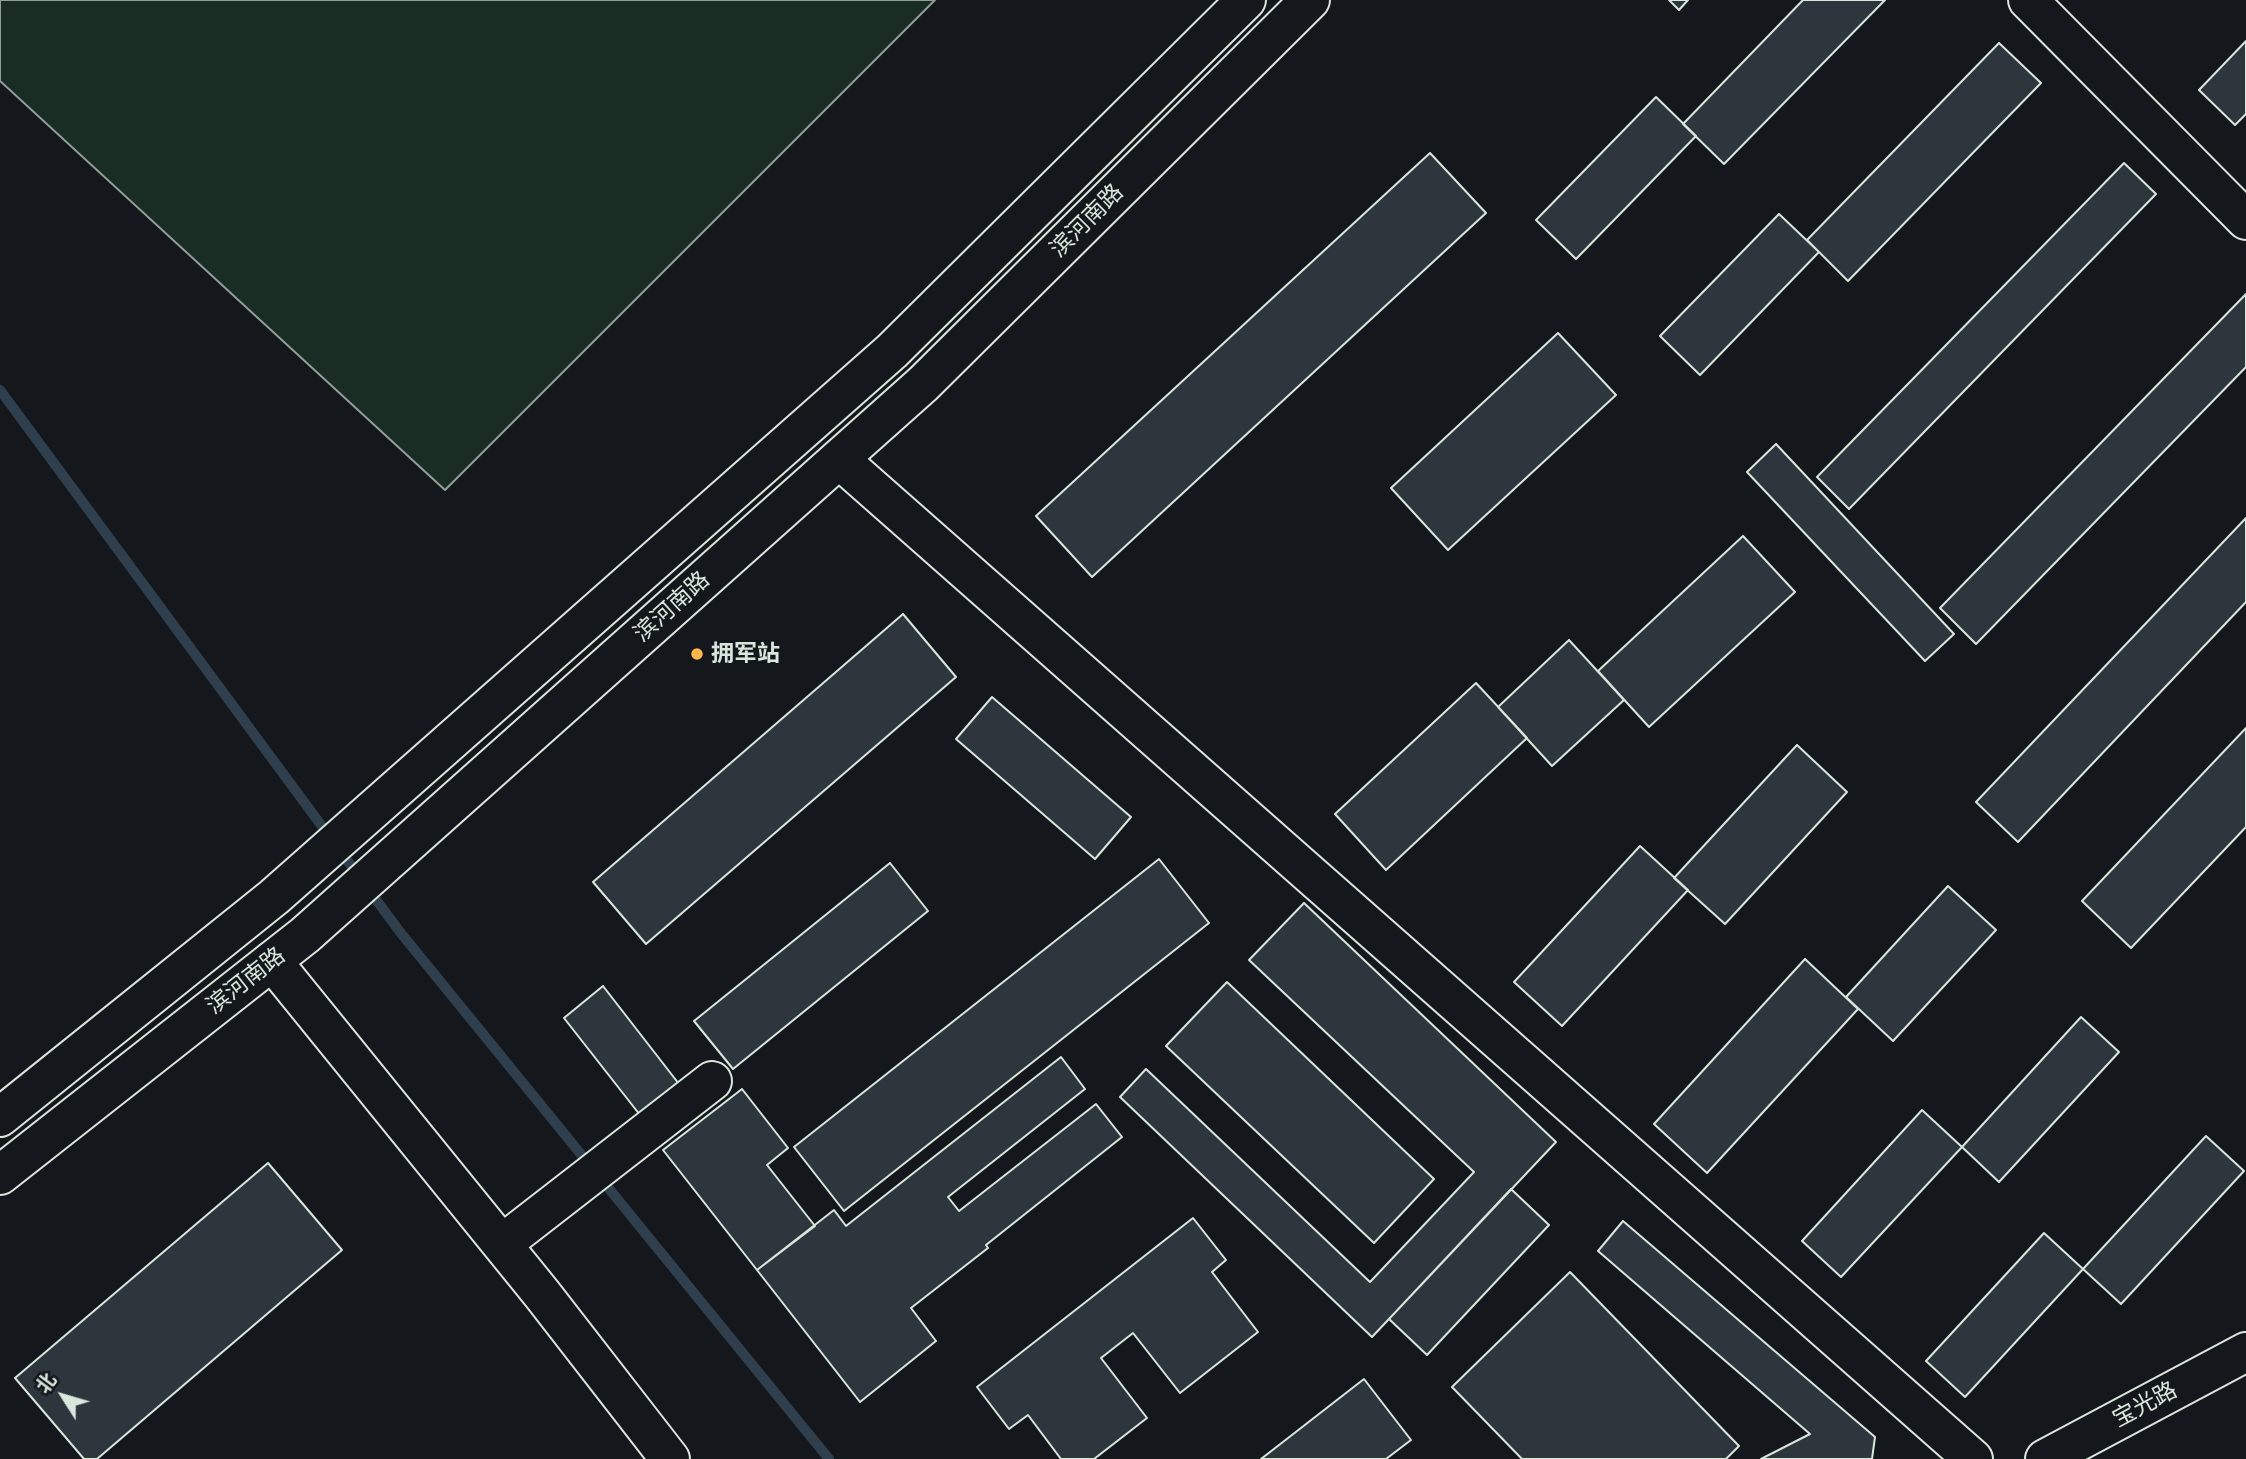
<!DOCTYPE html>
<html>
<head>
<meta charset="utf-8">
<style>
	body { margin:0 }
	#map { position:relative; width:2246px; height:1459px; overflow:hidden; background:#14181c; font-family:Cabin,"Noto Sans SC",sans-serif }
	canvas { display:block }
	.north { position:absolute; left:28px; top:1361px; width:70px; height:70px; -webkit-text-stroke:5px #14181c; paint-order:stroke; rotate:307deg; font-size:19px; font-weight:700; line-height:28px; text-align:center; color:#d8e6dc }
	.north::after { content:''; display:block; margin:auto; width:24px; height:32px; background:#d8e6dc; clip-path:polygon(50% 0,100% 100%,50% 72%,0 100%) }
</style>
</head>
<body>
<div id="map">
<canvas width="2246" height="1459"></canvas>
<div class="north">北</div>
</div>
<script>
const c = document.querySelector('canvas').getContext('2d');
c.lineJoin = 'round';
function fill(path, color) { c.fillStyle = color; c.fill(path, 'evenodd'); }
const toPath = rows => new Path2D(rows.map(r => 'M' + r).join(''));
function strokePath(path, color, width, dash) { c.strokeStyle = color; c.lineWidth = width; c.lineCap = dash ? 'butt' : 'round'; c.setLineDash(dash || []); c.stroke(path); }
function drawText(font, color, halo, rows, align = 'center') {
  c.font = font + ' Cabin,"Noto Sans SC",sans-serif'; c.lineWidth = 5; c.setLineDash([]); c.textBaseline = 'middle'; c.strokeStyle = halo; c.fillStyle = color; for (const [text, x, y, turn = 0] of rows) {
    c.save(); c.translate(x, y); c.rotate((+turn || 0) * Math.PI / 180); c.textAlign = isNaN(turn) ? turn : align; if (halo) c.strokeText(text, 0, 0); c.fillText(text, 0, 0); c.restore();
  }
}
const green = toPath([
	[0,0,935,0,445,490,0,81,0,0]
]);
const stream = toPath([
	[0,390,400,932,829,1459]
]);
const building = toPath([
	[1669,0,1688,0,1679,10,1669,0],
	[1803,0,1885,0,1724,164,1683,124,1803,0],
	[2246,41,2246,114,2235,125,2199,90,2246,41],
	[1999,43,2041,83,1848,281,1807,240,1999,43],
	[1656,97,1696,136,1576,259,1536,220,1656,97],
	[1430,153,1486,213,1092,577,1036,516,1430,153],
	[2124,163,2156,194,1849,509,1817,477,2124,163],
	[1779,214,1819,252,1700,375,1660,336,1779,214],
	[2246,294,2246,367,1976,644,1940,608,2246,294],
	[1558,333,1616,395,1448,550,1391,488,1558,333],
	[1776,444,1954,634,1925,661,1747,472,1776,444],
	[2246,518,2246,602,2018,842,1976,802,2246,518],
	[1743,536,1795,592,1649,727,1598,671,1743,536],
	[903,614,956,677,646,944,593,882,903,614],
	[1569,640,1624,700,1552,766,1498,707,1569,640],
	[1476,683,1527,738,1386,870,1335,814,1476,683],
	[992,697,1131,817,1095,859,956,739,992,697],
	[2246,728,2246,827,2131,948,2082,901,2246,728],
	[1797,745,1847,792,1725,924,1674,878,1797,745],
	[1640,846,1688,890,1562,1026,1514,982,1640,846],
	[1159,859,1209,923,844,1211,794,1147,1159,859],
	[890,863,928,911,733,1069,694,1021,890,863],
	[1948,886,1996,930,1893,1041,1846,997,1948,886],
	[1304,903,1556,1142,1372,1337,1120,1097,1146,1069,1370,1282,1474,1172,1249,960,1304,903],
	[1805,959,1858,1009,1707,1173,1654,1124,1805,959],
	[1227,982,1434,1179,1374,1243,1166,1046,1227,982],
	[603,986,679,1084,640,1115,564,1018,603,986],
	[2081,1017,2119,1052,1999,1182,1962,1147,2081,1017],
	[1061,1057,1085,1089,948,1197,959,1211,1096,1104,1122,1137,986,1245,988,1248,911,1308,936,1341,860,1402,757,1270,834,1210,846,1226,1061,1057],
	[742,1089,788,1148,767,1165,815,1226,757,1270,663,1150,742,1089],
	[1922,1110,1962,1147,1841,1277,1802,1241,1922,1110],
	[2206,1136,2244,1171,2121,1304,2083,1269,2206,1136],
	[268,1163,342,1250,97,1459,84,1459,15,1378,268,1163],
	[1511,1189,1549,1225,1427,1355,1389,1319,1511,1189],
	[1193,1218,1226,1260,1212,1272,1258,1332,1180,1393,1133,1333,1101,1358,1147,1418,1094,1459,1061,1459,1028,1415,1009,1429,977,1387,1193,1218],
	[1623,1221,1875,1437,1872,1459,1761,1459,1810,1434,1598,1251,1623,1221],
	[2044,1233,2083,1269,1965,1397,1926,1361,2044,1233],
	[1570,1272,1739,1446,1726,1459,1522,1459,1452,1387,1570,1272],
	[1364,1379,1411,1440,1386,1459,1261,1459,1364,1379]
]);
const minor = toPath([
	[2028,0,2246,220],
	[839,459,1973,1459],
	[272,961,542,1294,670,1459],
	[502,1244,712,1081]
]);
const major = toPath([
	[2045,1459,2246,1352]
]);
const highway = toPath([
	[0,1117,274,897,892,351,1246,0],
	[0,1175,305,935,923,384,1310,0]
]);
const markers = [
	[697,654,7,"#ffb74d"]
];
const streetNames = [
	["滨河南路",1087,221,-45],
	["滨河南路",672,607,-42],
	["滨河南路",246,981,-38],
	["宝光路",2145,1405,-28]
];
const poiNames = [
	["拥军站",711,654]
];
fill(green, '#1a2d24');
strokePath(green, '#939e99', 2);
strokePath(stream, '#2f3f4d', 10);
fill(building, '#2c363c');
strokePath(building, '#d8e6dc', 2);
strokePath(minor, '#d8e6dc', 42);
strokePath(major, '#d8e6dc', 42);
strokePath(highway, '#d8e6dc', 42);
strokePath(minor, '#14181c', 38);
strokePath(major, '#14181c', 38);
strokePath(highway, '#14181c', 38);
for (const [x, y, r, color] of markers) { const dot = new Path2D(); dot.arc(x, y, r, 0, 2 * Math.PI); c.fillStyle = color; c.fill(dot); strokePath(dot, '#14181c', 2.5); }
drawText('23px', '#d8e6dc', '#14181c', streetNames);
drawText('bold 23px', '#d8e6dc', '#14181c', poiNames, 'left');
</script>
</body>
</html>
